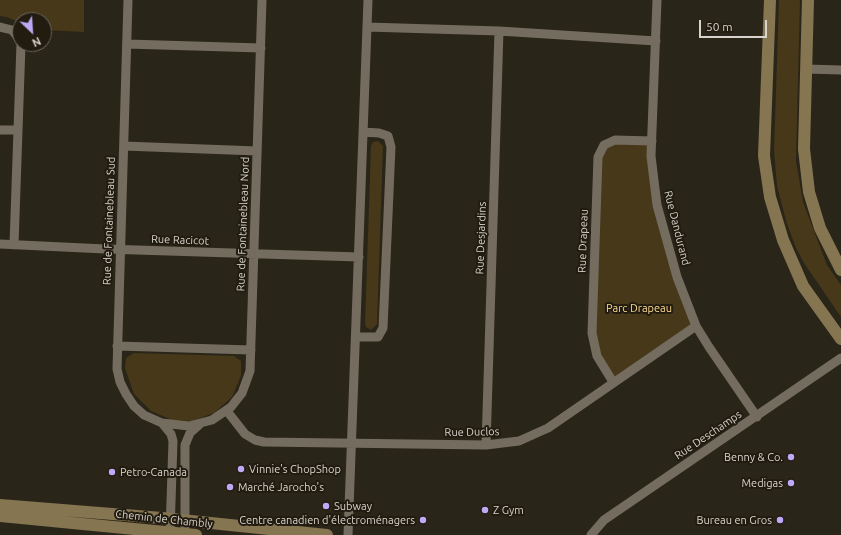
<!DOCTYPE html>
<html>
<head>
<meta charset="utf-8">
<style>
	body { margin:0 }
	#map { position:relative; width:841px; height:535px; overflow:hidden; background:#2a2519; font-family:Ubuntu,sans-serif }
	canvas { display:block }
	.north { position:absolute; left:12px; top:12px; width:40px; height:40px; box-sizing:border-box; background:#211b10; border:1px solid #6a655c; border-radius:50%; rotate:155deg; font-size:11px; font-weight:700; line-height:16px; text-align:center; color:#d8d4cd }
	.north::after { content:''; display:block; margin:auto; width:14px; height:18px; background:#bda9f5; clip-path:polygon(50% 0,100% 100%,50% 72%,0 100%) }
	.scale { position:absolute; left:699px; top:20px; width:68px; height:18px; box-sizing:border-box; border:2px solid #d8d4cd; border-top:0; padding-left:5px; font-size:12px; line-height:14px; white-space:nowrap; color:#d8d4cd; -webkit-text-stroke:3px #211b10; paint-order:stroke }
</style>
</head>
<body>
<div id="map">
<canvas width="841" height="535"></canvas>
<div class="north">N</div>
<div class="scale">50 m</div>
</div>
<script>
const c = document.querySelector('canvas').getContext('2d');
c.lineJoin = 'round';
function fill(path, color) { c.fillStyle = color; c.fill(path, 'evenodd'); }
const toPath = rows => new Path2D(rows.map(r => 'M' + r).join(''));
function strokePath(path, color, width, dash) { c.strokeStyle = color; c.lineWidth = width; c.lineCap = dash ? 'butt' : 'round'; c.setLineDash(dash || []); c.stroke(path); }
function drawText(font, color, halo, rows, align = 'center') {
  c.font = font + ' Ubuntu,sans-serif'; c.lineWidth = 4; c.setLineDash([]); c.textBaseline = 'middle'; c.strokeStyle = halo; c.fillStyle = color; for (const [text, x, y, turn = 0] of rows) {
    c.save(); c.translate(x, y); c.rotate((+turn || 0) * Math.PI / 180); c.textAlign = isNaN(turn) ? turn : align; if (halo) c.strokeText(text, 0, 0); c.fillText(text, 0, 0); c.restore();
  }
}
const green = toPath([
	[0,0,84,0,84,32,44,30,44,20,20,20,20,23,7,17,0,16],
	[779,0,800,0,796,161,803,202,827,265,841,285,841,317,804,263,796,248,787,224,777,186,774,150],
	[378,141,383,146,377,324,371,330,366,327,365,323,371,146,373,142],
	[652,141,657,206,696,326,613,382,597,356,592,333,598,157,604,145],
	[134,353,234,356,241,361,241,376,232,397,214,413,192,421,172,420,151,411,134,394,125,368,126,358]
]);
const street = toPath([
	[128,0,117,369,120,382,126,394,134,406,144,415,162,423,189,426,212,420,231,407,242,393,250,371,262,0],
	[657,0,651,156,657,205,677,277,696,326,709,347,757,417],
	[0,27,12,30,20,40],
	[367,27,499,31,656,41],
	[127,44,261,48],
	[806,69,841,70],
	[0,130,17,130],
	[124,146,257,151],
	[0,244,105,249,359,257],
	[14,245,21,44],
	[356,337,378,337,383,328,391,147,388,136,379,133,363,132],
	[117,346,251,350],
	[613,382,597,356,592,333,598,157,604,145,615,140,652,141],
	[227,411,245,434,255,440,264,442,486,445,519,441,548,428,696,326],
	[162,423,171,434,173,441,170,532],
	[486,445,499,31],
	[185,534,185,445,190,433,199,425],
	[348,535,368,0],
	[591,535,604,520,841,358]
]);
const secondary = toPath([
	[770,0,764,156,770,197,783,240,803,286,841,339],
	[808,0,804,149,809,192,820,228,841,270],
	[0,505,162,518,327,535],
	[0,516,196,535]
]);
const markers = [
	[791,457,4,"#bda9f5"],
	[241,469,4,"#bda9f5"],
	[112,472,4,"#bda9f5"],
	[791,483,4,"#bda9f5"],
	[230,487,4,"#bda9f5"],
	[326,506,4,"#bda9f5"],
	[485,510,4,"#bda9f5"],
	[423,520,4,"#bda9f5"],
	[780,520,4,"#bda9f5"]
];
const streetNames = [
	["Rue de Fontainebleau Sud",109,221,-88],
	["Rue de Fontainebleau Nord",243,224,-88],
	["Rue Dandurand",677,228,76],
	["Rue Desjardins",481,238,-88],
	["Rue Racicot",180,240,2],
	["Rue Drapeau",583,241,-88],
	["Rue Duclos",472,432,-1],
	["Rue Deschamps",708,435,-34],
	["Chemin de Chambly",164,519,6]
];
const parkNames = [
	["Parc Drapeau",639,308]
];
const poiNames = [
	["Benny & Co.",783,457,"right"],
	["Vinnie's ChopShop",249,469],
	["Petro-Canada",120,472],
	["Medigas",783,483,"right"],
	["Marché Jarocho's",238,487],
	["Subway",334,506],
	["Z Gym",493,510],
	["Centre canadien d'électroménagers",415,520,"right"],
	["Bureau en Gros",772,520,"right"]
];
fill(green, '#463819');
strokePath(street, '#746d5f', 9);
strokePath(secondary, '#857550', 12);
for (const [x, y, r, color] of markers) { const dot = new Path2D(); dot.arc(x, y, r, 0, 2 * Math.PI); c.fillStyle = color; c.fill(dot); strokePath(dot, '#211b10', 1.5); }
drawText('11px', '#d8d4cd', '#211b10', streetNames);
drawText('11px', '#fedc90', '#211b10', parkNames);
drawText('11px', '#d8d4cd', '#211b10', poiNames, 'left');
</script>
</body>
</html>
